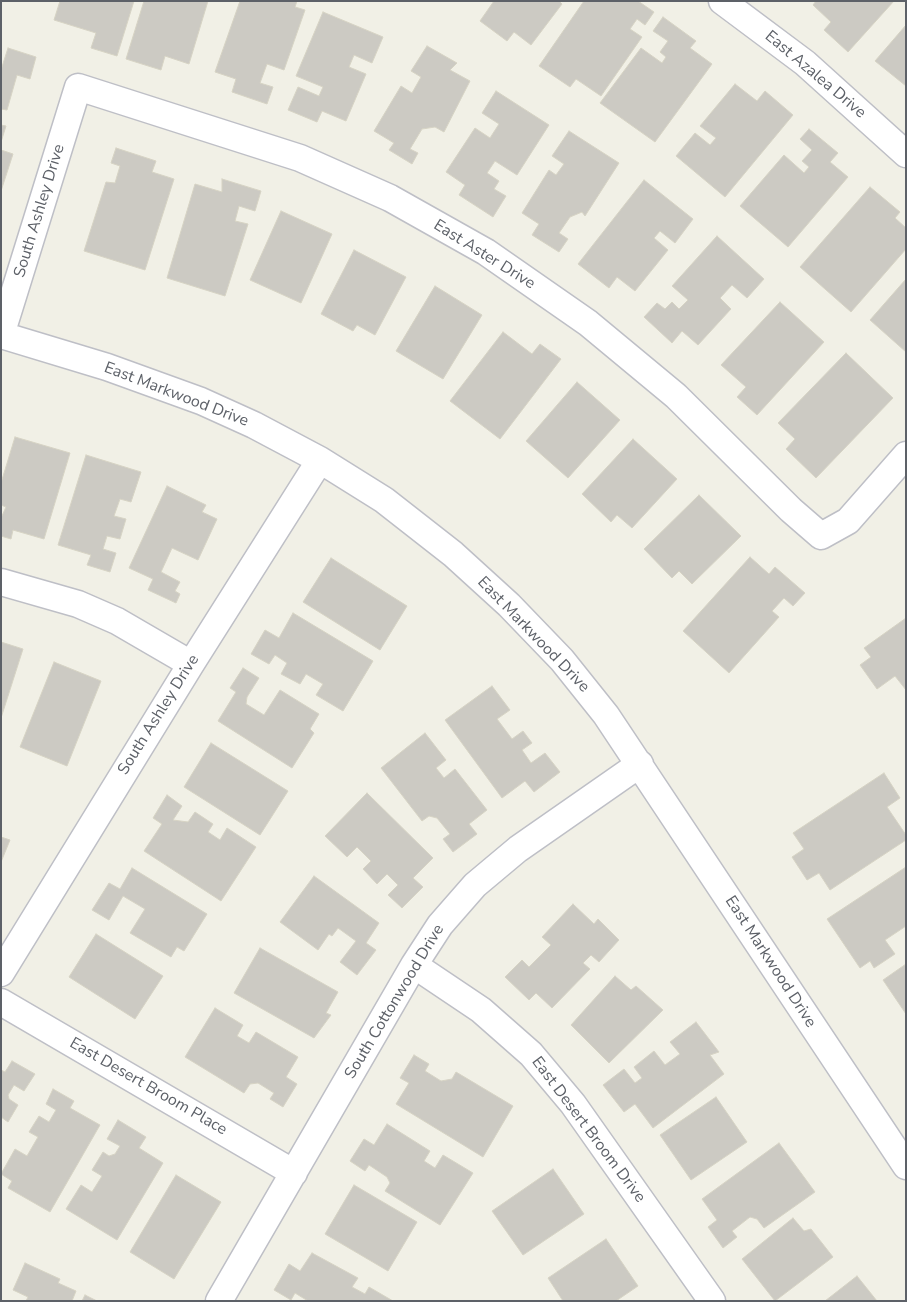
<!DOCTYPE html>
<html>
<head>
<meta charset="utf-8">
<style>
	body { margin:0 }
	#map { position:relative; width:907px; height:1302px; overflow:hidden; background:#f1f0e6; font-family:"Nunito Sans",sans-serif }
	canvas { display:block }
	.frame { position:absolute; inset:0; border:2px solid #5d6168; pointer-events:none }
</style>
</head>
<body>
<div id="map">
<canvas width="907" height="1302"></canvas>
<div class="frame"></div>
</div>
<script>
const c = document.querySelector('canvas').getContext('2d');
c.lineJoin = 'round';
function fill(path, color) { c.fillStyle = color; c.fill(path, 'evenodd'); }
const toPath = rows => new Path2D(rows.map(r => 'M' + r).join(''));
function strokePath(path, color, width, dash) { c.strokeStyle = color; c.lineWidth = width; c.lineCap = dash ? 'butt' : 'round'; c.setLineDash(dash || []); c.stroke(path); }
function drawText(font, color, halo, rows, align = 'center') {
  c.font = font + ' "Nunito Sans",sans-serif'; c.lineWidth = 4.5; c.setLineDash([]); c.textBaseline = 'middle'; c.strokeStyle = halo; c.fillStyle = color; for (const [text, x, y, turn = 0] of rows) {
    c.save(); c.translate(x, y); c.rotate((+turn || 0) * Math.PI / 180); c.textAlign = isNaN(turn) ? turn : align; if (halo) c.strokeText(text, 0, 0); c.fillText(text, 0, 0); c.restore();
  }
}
const building = toPath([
	[60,1,134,1,117,56,91,48,96,33,54,20,60,1],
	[144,1,208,1,189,64,165,56,161,70,126,59,144,1],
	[240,1,297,1,295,7,305,10,284,70,267,64,260,83,273,87,267,104,232,92,236,79,215,72,240,1],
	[494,1,559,1,562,4,531,45,514,32,507,41,480,21,494,1],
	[584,1,638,1,654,12,645,25,637,19,630,29,642,37,601,96,576,79,570,87,539,66,584,1],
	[816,1,894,1,848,52,824,30,831,22,813,5,816,1],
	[323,12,383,37,372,63,354,55,349,67,366,74,346,121,322,111,317,122,288,110,298,87,319,96,323,87,296,76,323,12],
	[663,17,696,41,690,48,712,64,655,142,600,103,641,48,662,63,666,57,660,52,668,41,653,31,663,17],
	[906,25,906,86,875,61,906,25],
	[427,46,457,63,450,70,470,81,444,132,435,127,422,129,410,149,418,153,412,164,389,150,394,143,374,131,401,86,412,93,421,77,411,71,427,46],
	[8,48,36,57,30,79,17,75,7,110,1,109,1,70,8,48],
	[735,84,757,101,765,91,793,115,725,197,676,156,695,133,710,145,716,138,700,126,735,84],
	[496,91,549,125,517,175,495,161,487,173,499,181,494,189,506,196,493,217,459,195,465,185,446,172,475,128,490,138,499,124,482,113,496,91],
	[1,125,6,126,1,142,1,125],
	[809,129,838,153,830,162,848,177,788,247,740,206,784,155,804,173,809,167,802,161,812,150,800,139,809,129],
	[569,131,619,163,585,216,582,212,570,217,559,233,568,239,559,252,532,235,539,224,522,213,549,170,556,175,564,164,552,156,569,131],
	[116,148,156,161,152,172,174,179,145,270,84,251,106,182,115,183,120,166,111,163,116,148],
	[1,150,13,154,1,191,1,150],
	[222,179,261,191,255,211,239,206,235,221,248,224,225,296,167,278,195,184,222,192,222,179],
	[644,180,693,219,675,243,660,231,654,238,668,250,635,291,617,277,609,288,578,264,644,180],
	[870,187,900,212,895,218,906,228,906,249,851,312,800,267,870,187],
	[281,211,332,234,301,303,250,280,281,211],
	[717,236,764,279,747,298,732,285,720,298,731,309,698,345,682,331,672,343,644,317,657,303,665,309,672,302,679,309,688,300,672,286,717,236],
	[354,250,406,277,375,335,357,325,353,331,321,314,354,250],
	[906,279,906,352,870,320,906,279],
	[435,286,482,315,443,379,396,351,435,286],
	[780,302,824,342,757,415,737,397,746,387,721,365,780,302],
	[503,332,532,354,540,344,561,359,500,439,450,401,503,332],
	[846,353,893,398,816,478,786,449,795,439,778,423,846,353],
	[577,382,620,420,568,478,526,441,577,382],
	[15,437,70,453,44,539,13,530,11,539,1,536,1,518,6,507,1,505,1,483,15,437],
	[633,439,677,479,632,528,617,515,611,522,582,494,633,439],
	[86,455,141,472,131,502,120,499,114,516,126,519,120,539,107,536,103,549,116,553,110,572,87,565,91,555,58,545,86,455],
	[167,486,206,505,202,512,217,519,198,560,172,548,161,572,180,582,175,591,180,594,176,603,148,590,153,579,129,568,167,486],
	[699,495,741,536,692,584,679,571,672,578,644,549,699,495],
	[750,557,769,574,775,567,805,593,793,606,784,598,772,611,779,617,729,673,683,631,750,557],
	[331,558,407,606,380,650,303,602,331,558],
	[293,613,373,661,343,711,316,695,323,684,306,674,300,684,281,674,287,663,275,655,269,664,251,654,265,630,279,638,293,613],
	[906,618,906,690,895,676,877,689,860,665,871,657,864,648,906,618],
	[1,642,23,649,1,718,1,642],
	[54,662,101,681,67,766,20,747,54,662],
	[243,668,259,678,247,697,246,704,264,715,280,690,319,714,310,729,314,733,292,768,218,721,236,692,230,688,243,668],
	[492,686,510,710,497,719,512,739,523,731,532,743,522,750,531,763,545,753,560,772,534,792,525,781,502,798,445,720,492,686],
	[425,733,446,760,436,768,444,778,455,769,487,810,469,824,477,834,453,852,443,839,450,834,437,818,429,816,422,821,381,768,425,733],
	[211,743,288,791,260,835,184,787,211,743],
	[884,773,900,798,887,807,906,835,906,840,830,890,819,873,807,880,792,857,804,849,793,833,884,773],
	[367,793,433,858,413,878,423,887,402,908,388,895,398,885,387,874,377,884,363,869,371,861,357,847,347,857,325,836,367,793],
	[167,795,182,806,173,820,188,822,195,812,213,824,208,832,220,840,227,828,256,847,221,901,144,851,162,824,153,818,167,795],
	[1,837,10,840,1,862,1,837],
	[906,867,906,926,885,940,895,954,874,968,870,961,860,968,827,919,906,867],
	[132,868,207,914,184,951,177,947,171,957,130,933,145,909,123,896,109,920,92,910,109,883,120,889,132,868],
	[314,876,379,923,366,943,376,950,357,975,340,962,356,941,338,928,332,936,329,934,318,950,280,922,314,876],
	[573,904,594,924,598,919,619,940,599,962,591,955,583,963,590,969,552,1008,536,993,529,1000,505,977,522,960,529,967,551,945,542,937,573,904],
	[96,934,163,976,135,1019,69,977,96,934],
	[260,948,338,992,326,1013,331,1015,314,1038,234,993,260,948],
	[906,964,906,1014,883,980,906,964],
	[615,976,631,990,636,986,663,1010,609,1063,571,1025,615,976],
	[215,1008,243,1025,237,1036,249,1043,256,1032,298,1057,286,1077,297,1084,283,1107,270,1099,274,1093,258,1083,250,1084,244,1093,185,1057,215,1008],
	[696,1022,719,1052,710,1055,724,1074,653,1128,635,1104,624,1112,603,1085,624,1069,635,1083,642,1078,634,1067,654,1051,665,1065,680,1054,670,1042,696,1022],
	[414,1055,429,1064,425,1071,441,1081,452,1079,456,1072,513,1106,483,1157,396,1104,409,1083,400,1078,414,1055],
	[12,1061,35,1074,24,1091,14,1085,8,1095,9,1099,18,1105,8,1122,1,1117,1,1070,5,1072,12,1061],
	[53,1089,74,1101,70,1108,100,1125,50,1212,8,1188,12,1181,1,1174,15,1149,27,1156,38,1137,29,1132,39,1116,49,1122,56,1110,46,1104,53,1089],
	[716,1097,747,1142,691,1180,660,1135,716,1097],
	[118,1120,146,1137,139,1148,163,1163,117,1240,66,1209,81,1185,92,1192,102,1176,92,1170,103,1152,109,1156,115,1154,120,1146,107,1139,118,1120],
	[387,1124,430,1151,424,1161,435,1168,443,1155,473,1173,440,1225,385,1191,390,1183,387,1177,369,1165,365,1171,350,1161,364,1139,374,1145,387,1124],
	[779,1143,815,1192,764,1228,757,1219,750,1217,732,1231,737,1237,723,1248,708,1227,717,1220,702,1199,779,1143],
	[553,1169,584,1214,523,1255,492,1211,553,1169],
	[176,1175,221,1202,174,1279,130,1252,176,1175],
	[354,1185,417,1222,388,1271,325,1234,354,1185],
	[793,1218,804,1231,811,1229,833,1257,775,1301,742,1259,793,1218],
	[606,1239,638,1286,616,1301,563,1301,548,1278,606,1239],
	[312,1253,358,1278,352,1287,365,1294,369,1287,393,1301,308,1301,295,1293,291,1300,274,1290,289,1264,300,1271,312,1253],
	[25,1263,60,1279,58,1283,76,1291,72,1301,26,1301,28,1297,13,1290,25,1263],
	[857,1276,877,1301,825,1301,857,1276],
	[85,1295,97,1301,82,1301,85,1295]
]);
const street = toPath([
	[722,1,805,63,906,154],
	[1,335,107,367,201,401,254,425,320,460,384,500,453,554,509,605,562,660,606,715,906,1166],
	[1,335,78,87,300,158,390,198,486,252,588,323,676,396,791,510,821,536,848,521,906,455],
	[1,582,78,604,117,621,191,664],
	[414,965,481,1010,531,1054,573,1104,712,1301],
	[1,973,191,664,320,460],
	[1,1002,294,1173],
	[219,1301,414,965,440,925,475,885,518,849,640,764]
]);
const streetNames = [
	["East Azalea Drive",815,75,40],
	["South Ashley Drive",40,211,-73],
	["East Aster Drive",484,255,32],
	["East Markwood Drive",176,395,21],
	["East Markwood Drive",533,635,46],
	["South Ashley Drive",159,715,-58],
	["East Markwood Drive",770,962,57],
	["South Cottonwood Drive",395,1002,-59],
	["East Desert Broom Place",148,1087,30],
	["East Desert Broom Drive",588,1130,53]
];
fill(building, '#cccac3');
strokePath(building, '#d6d3c4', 1);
strokePath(street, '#bebfc6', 29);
strokePath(street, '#fff', 26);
drawText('16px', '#5d6168', '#fff', streetNames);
</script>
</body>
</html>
